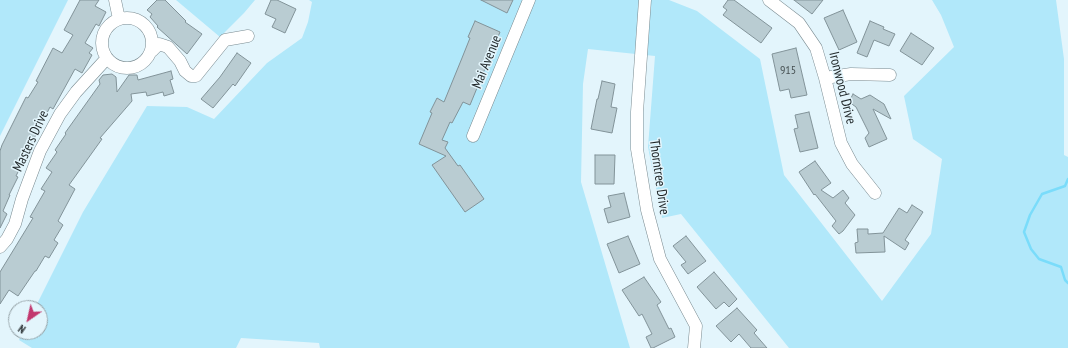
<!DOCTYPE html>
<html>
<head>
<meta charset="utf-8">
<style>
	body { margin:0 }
	#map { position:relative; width:1068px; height:348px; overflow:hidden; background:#e3f5fc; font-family:"PT Sans Narrow",sans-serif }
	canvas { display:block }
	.north { position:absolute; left:8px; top:300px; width:40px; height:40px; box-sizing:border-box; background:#e3f5fc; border:1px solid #95a2a7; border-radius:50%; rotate:214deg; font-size:11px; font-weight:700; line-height:16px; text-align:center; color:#1f2628 }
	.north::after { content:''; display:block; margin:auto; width:14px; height:18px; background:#c2386f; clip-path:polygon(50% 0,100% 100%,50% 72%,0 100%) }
</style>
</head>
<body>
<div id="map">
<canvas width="1068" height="348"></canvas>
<div class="north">N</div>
</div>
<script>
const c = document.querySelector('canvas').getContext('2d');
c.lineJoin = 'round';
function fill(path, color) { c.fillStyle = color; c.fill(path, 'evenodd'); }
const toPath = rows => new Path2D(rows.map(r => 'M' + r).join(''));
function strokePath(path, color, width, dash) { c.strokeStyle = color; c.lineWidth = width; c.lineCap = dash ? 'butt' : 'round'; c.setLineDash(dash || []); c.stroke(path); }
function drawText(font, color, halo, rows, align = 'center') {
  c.font = font + ' "PT Sans Narrow",sans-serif'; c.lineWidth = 3; c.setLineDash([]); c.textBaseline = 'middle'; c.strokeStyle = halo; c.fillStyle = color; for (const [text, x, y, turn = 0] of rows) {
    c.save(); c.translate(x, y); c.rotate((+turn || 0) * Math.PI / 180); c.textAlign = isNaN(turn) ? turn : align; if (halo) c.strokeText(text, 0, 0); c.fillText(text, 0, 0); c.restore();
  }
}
const green = toPath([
	[0,0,68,0,0,136],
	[176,0,255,0,244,13,220,37],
	[309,0,669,0,697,11,760,59,784,175,882,301,931,234,942,159,913,139,904,96,954,47,941,15,932,0,1056,0,1064,59,1064,155,1068,157,1068,348,789,348,681,214,662,218,648,147,655,56,588,49,583,84,581,182,630,348,320,348,319,343,241,338,236,348,32,348,19,340,23,332,40,332,40,308,35,308,83,212,147,106,187,107,214,119,267,63,302,38,308,22,312,2]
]);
const stream = toPath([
	[1068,179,1065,186,1042,194,1030,215,1024,232,1031,249,1039,259,1061,267,1065,280,1068,283]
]);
const building = toPath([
	[80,0,99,0,95,6,106,12,99,26,96,24,85,43,93,48,89,53,92,55,82,73,75,69,53,109,50,107,23,160,24,160,16,176,18,177,9,195,10,195,3,211,7,214,0,228,0,151,2,145,26,97,28,98,38,82,36,81,53,48,62,53,73,35,64,30,80,0],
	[157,0,165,0,186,21,185,22,202,34,187,54,157,27,158,26,150,17,152,14,147,10,157,0],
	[271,0,277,0,296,9,285,33,272,27,276,19,265,14,271,0],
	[481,0,513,0,507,13,481,0],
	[728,0,734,0,772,28,761,43,723,15,727,10,723,7,728,0],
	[794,0,823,0,812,14,794,0],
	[843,10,857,42,839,50,824,18,843,10],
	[475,21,500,32,470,105,463,102,452,123,450,122,442,140,448,142,445,148,458,166,460,165,484,199,465,212,432,165,446,156,419,144,432,113,430,112,437,98,444,102,462,58,470,38,468,37,475,21],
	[870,21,884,27,883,29,895,34,889,46,874,40,867,57,857,53,870,21],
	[911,33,934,48,922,65,900,51,911,33],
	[796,48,807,95,791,98,789,89,780,91,772,54,796,48],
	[237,53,251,63,235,86,233,84,213,108,201,99,220,77,237,53],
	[171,71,173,79,170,80,174,93,164,96,163,92,147,96,146,92,131,94,132,101,100,138,102,139,69,185,75,189,58,221,63,225,54,240,58,243,49,258,45,256,36,271,35,271,18,296,9,290,0,304,0,272,33,218,30,217,45,191,41,189,52,172,46,168,57,152,55,150,66,134,65,133,100,84,99,80,103,75,112,74,116,77,117,92,129,75,137,75,138,80,171,71],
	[602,81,615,84,611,107,617,108,612,133,591,129,597,99,598,99,602,81],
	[853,94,861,99,870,95,884,104,891,119,873,109,887,139,869,147,865,138,869,133,856,107,849,102,853,94],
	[809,112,818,148,800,152,794,129,798,128,795,115,809,112],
	[595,155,615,155,614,184,595,184,595,155],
	[815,161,831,183,821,190,833,198,843,190,849,198,845,203,855,215,843,231,839,234,832,226,836,221,815,194,814,195,799,172,815,161],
	[624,193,630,217,608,223,604,209,611,207,608,196,624,193],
	[912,205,923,212,905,240,909,243,905,250,884,236,885,252,856,253,855,243,858,242,857,229,868,229,868,234,883,233,899,208,907,213,912,205],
	[628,236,640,264,619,273,607,244,628,236],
	[686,236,706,261,688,274,681,265,686,262,673,246,686,236],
	[714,272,737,299,729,307,724,302,716,309,697,287,714,272],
	[644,277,661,302,657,305,669,329,671,328,675,337,653,348,651,348,646,337,652,334,642,314,639,316,622,290,644,277],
	[737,308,757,330,754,333,767,348,751,348,739,334,731,342,716,326,737,308]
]);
const minor = toPath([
	[115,0,119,19],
	[645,0,637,112,637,149,647,210,660,259,696,326,694,348],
	[769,0,799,23,816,48,825,78,841,143,852,164,875,193],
	'102 43a25 25 0 1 1 50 0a25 25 0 1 1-50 0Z',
	[152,51,159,44,168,47,180,61,185,71,191,76,196,76,225,40,248,36],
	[825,78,851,74,890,75],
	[473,136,529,0],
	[0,247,7,239,15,224,22,199,40,151,60,114,76,92,107,58]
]);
const numberNames = [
	["915",788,71]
];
const streetNames = [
	["Mai Avenue",487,62,-68],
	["Ironwood Drive",842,88,76],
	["Masters Drive",31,141,-65],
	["Thorntree Drive",659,177,82]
];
fill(green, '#b1e8fa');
strokePath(stream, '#7adcfa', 2.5);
fill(building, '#b9ccd2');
strokePath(building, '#829399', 1);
strokePath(minor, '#798a90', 13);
strokePath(minor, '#fff', 12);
drawText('12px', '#465052', null, numberNames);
drawText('14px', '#1f2628', '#e3f5fc', streetNames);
</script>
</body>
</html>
